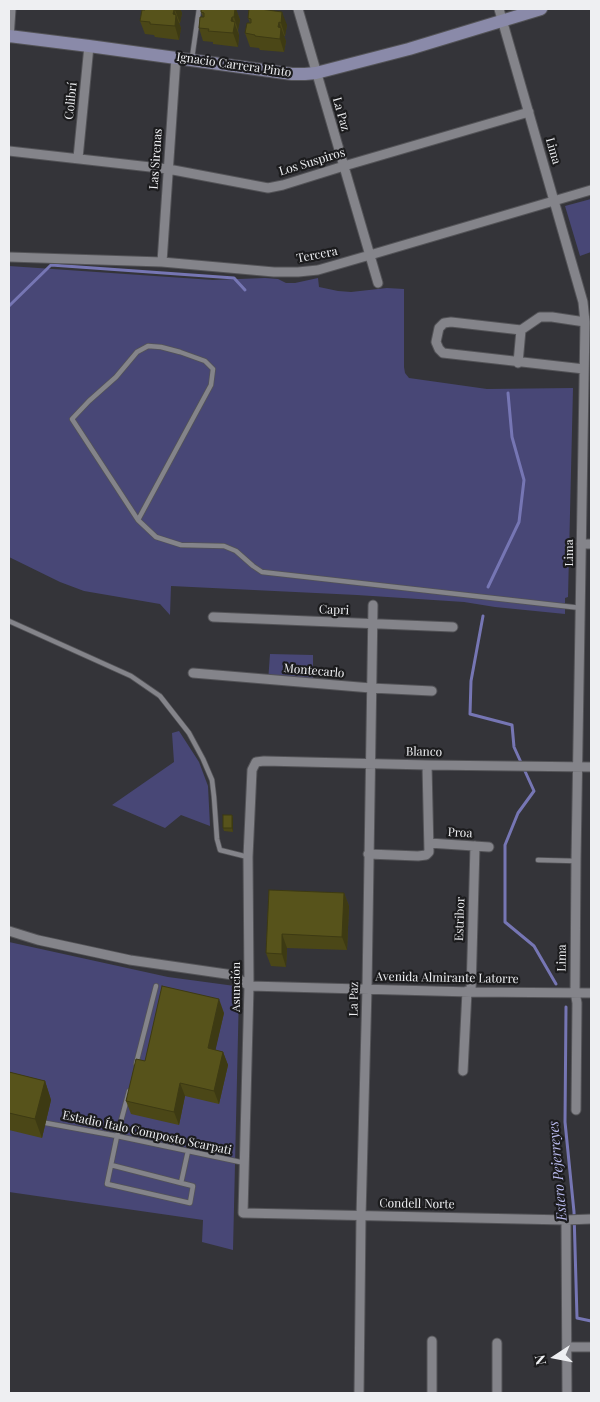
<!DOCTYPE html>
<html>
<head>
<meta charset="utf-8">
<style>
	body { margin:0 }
	#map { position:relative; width:600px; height:1402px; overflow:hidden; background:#343439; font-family:"Playfair Display",serif }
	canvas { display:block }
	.frame { position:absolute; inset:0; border:10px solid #eeeff2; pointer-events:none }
	.north { position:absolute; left:530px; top:1332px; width:50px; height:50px; -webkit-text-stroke:4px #1c1c1e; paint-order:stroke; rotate:259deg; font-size:14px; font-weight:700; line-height:20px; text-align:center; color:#eeeff2 }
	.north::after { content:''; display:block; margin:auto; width:18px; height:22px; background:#eeeff2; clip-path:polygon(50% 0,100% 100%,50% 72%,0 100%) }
</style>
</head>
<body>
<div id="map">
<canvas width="600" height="1402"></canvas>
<div class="frame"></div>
<div class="north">N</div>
</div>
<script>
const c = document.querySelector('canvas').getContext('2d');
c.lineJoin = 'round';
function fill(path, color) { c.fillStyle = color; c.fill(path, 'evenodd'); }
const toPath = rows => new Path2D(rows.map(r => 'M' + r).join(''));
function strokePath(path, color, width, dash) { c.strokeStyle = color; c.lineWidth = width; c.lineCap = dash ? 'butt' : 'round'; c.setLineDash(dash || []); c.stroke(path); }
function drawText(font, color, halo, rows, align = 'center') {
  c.font = font + ' "Playfair Display",serif'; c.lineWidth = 4.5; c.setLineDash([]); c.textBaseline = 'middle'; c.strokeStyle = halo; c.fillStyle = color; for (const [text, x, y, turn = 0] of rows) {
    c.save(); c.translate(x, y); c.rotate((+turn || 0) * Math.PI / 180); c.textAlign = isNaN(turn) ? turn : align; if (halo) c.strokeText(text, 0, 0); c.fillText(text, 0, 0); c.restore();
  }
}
const green = toPath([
	[591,199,591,252,580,256,565,206],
	[9,266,213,280,265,278,278,279,286,283,295,283,318,278,319,287,338,291,351,292,387,288,404,289,404,367,405,373,409,378,487,389,573,388,568,597,565,598,565,614,495,607,464,602,357,595,171,586,170,615,160,604,84,591,60,582,9,557],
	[270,654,313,655,313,683,268,682],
	[179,731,199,762,208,786,210,826,181,815,165,828,112,805,174,762,172,733],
	[9,942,168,977,235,986,239,992,233,1250,202,1242,203,1220,9,1192]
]);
const stream = toPath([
	[9,306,51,265,234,278,245,290],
	[488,587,519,522,524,480,512,437,508,393],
	[483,616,471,681,470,714,512,725,514,747,534,791,518,813,505,845,505,922,534,946,556,984],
	[566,1007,565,1122,574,1212,577,1318,591,1321]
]);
const lane = toPath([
	[192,58,199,9],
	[138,520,72,419,89,401,116,377,137,352,148,346,161,347,180,352,205,361,213,369,211,385,138,520,156,537,181,545,224,546,236,551,253,566,262,572,581,608],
	[9,621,131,676,160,696,189,733,203,759,212,780,214,797,217,839,220,850,248,857],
	[538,860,576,861],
	[136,1064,156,986],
	[129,1091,117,1136,107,1184,190,1203,193,1186,181,1183],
	[46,1123,117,1136,245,1163],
	[111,1165,181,1183,188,1151]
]);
const street = toPath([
	[298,9,378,283],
	[499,9,583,302,585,322,576,861,575,992,577,1003,576,1110],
	[9,38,11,9],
	[9,151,168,169,268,188,283,185,344,166,529,112],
	[78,158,89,46],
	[9,257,162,262,274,272,298,272,318,270,370,255,591,190],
	[162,262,176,57],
	[518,363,521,330],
	[584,369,443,353,439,349,436,342,439,328,444,323,451,322,521,330,540,317,552,317,585,322],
	[581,544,591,544],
	[213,617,453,627],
	[193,673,371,688,432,691],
	[591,767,427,765,264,761,256,762,252,770,248,857,249,986,243,1213,566,1220,591,1219],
	[429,843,489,847],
	[368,854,418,856,426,855,429,852,427,765],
	[9,931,38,940,130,960,233,975,249,986,471,992,591,993],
	[471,992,475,846],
	[463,1071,467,991],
	[566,1220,567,1393],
	[567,1347,591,1347],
	[359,1393,361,1216,367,988,373,605],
	[432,1393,432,1341],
	[497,1393,497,1343]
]);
const secondary = toPath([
	[9,36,89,46,292,74,305,74,316,73,409,49,541,9]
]);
const wall = toPath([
	[144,9,180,9,182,13,180,23,179,23,181,28,179,40,155,37,154,35,145,34,140,21,144,10],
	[201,9,236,9,240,20,238,30,239,35,238,47,213,44,213,42,203,41,199,28,203,17,201,12],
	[249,9,287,25,285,36,284,36,286,41,284,52,260,50,259,48,250,47,245,33,250,23,248,18],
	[232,815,233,819,233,832,224,831,223,828],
	[269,890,344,893,349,906,347,950,287,948,286,967,271,966,266,953],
	[224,1013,215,1050,223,1052,228,1065,219,1104,185,1096,179,1125,131,1114,126,1101,145,1061],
	[9,1072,45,1081,51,1100,42,1138,9,1130]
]);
const shadedWall = toPath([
	[176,9,180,9,182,13,180,23,175,10],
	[235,9,236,9,240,20,238,30,234,17],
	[174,10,181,28,179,40,175,26,173,14],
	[282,12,287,25,285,36,281,23],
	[232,17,239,35,238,47,233,33,231,21],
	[279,22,286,41,284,52,280,39,278,27],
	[232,815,233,819,233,832,232,828],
	[344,893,349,906,347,950,342,937],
	[282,934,287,948,286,967,282,954],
	[219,999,224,1013,213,1061,208,1048],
	[223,1052,228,1065,219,1104,214,1091],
	[45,1081,51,1100,42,1138,35,1119],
	[180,1083,185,1096,179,1125,174,1112]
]);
const building = toPath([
	[146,9,176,9,175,10,174,10,173,14,176,15,175,26,150,24,150,22,140,21,142,10,145,10,146,9],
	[201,9,235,9,234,17,232,17,231,21,235,22,233,33,208,31,209,29,199,28,200,17,204,17,204,13,201,12,201,9],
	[249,9,260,9,282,12,281,23,279,22,278,27,281,28,280,39,255,36,255,35,245,33,247,23,251,23,251,19,248,18,249,9],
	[223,815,232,815,232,828,223,828,223,815],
	[269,890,344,893,342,937,282,934,282,954,266,953,269,890],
	[162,986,219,999,208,1048,223,1052,214,1091,180,1083,174,1112,126,1101,136,1059,145,1061,162,986],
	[9,1072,45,1081,35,1119,9,1113,9,1072]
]);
const streetNames = [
	["Ignacio Carrera Pinto",234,65,8],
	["Colibrí",71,101,-84],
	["La Paz",341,114,74],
	["Lima",553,151,74],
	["Las Sirenas",156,159,-86],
	["Los Suspiros",312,162,-17],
	["Tercera",317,255,-11],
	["Lima",569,553,-90],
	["Capri",334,610,2],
	["Montecarlo",314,671,5],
	["Blanco",424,752,1],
	["Proa",460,833,3],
	["Estribor",460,919,-88],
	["Lima",562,958,-89],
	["Avenida Almirante Latorre",447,978,1],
	["Asunción",236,987,-90],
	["La Paz",354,999,-89],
	["Estadio Ítalo Composto Scarpati",147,1133,12],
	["Condell Norte",417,1204,1]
];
const waterNames = [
	["Estero Pejerreyes",558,1171,-95]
];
fill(green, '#484776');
strokePath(stream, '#7676b4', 3);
strokePath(lane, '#535357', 6);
strokePath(street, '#535357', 11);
strokePath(secondary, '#535357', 14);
strokePath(lane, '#84848a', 4.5);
strokePath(street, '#84848a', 9);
strokePath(secondary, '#8a8aa9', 12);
fill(wall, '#4b4717');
fill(shadedWall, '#3d3a13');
fill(building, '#57531b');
strokePath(building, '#3d3a13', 1);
drawText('12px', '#eeeff2', '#1c1c1e', streetNames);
drawText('italic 14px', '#babbf0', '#1c1c1e', waterNames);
</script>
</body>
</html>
